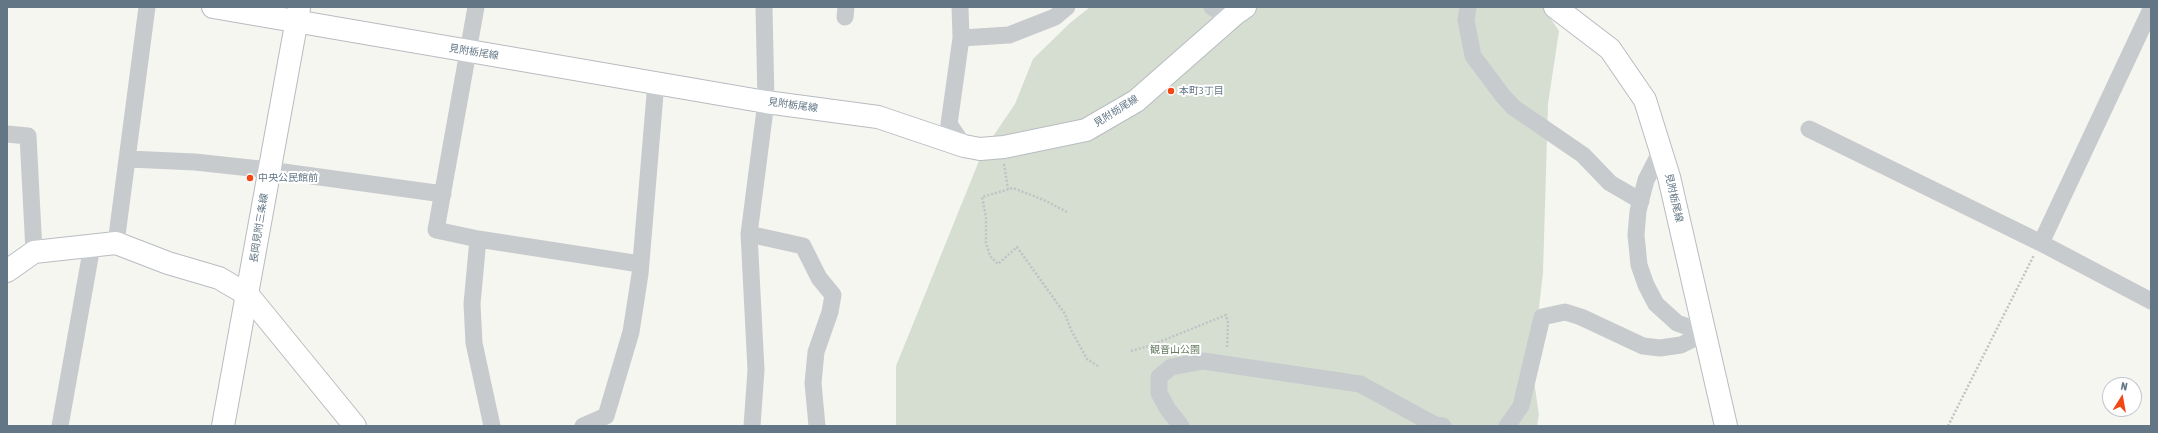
<!DOCTYPE html>
<html>
<head>
<meta charset="utf-8">
<style>
	body { margin:0 }
	#map { position:relative; width:2158px; height:433px; overflow:hidden; background:#f6f6f1; font-family:"Asap Condensed",sans-serif }
	canvas { display:block }
	.frame { position:absolute; inset:0; border:8px solid #627686; pointer-events:none }
	.north { position:absolute; left:2102px; top:377px; width:40px; height:40px; box-sizing:border-box; background:#fff; border:1px solid #c0c8cf; border-radius:50%; rotate:11deg; font-size:11px; font-weight:700; line-height:16px; text-align:center; color:#627686 }
	.north::after { content:''; display:block; margin:auto; width:14px; height:18px; background:#f44713; clip-path:polygon(50% 0,100% 100%,50% 72%,0 100%) }
</style>
</head>
<body>
<div id="map">
<canvas width="2158" height="433"></canvas>
<div class="frame"></div>
<div class="north">N</div>
</div>
<script>
const c = document.querySelector('canvas').getContext('2d');
c.lineJoin = 'round';
function fill(path, color) { c.fillStyle = color; c.fill(path, 'evenodd'); }
const toPath = rows => new Path2D(rows.map(r => 'M' + r).join(''));
function strokePath(path, color, width, dash) { c.strokeStyle = color; c.lineWidth = width; c.lineCap = dash ? 'butt' : 'round'; c.setLineDash(dash || []); c.stroke(path); }
function drawText(font, color, halo, rows, align = 'center') {
  c.font = font + ' "Asap Condensed","Noto Sans JP",sans-serif'; c.lineWidth = 4; c.setLineDash([]); c.textBaseline = 'middle'; c.strokeStyle = halo; c.fillStyle = color; for (const [text, x, y, turn = 0] of rows) {
    c.save(); c.translate(x, y); c.rotate((+turn || 0) * Math.PI / 180); c.textAlign = isNaN(turn) ? turn : align; if (halo) c.strokeText(text, 0, 0); c.fillText(text, 0, 0); c.restore();
  }
}
const green = toPath([
	[1090,7,1543,7,1559,31,1548,104,1543,273,1532,367,1539,415,1537,426,896,426,896,366,983,151,1015,104,1033,59,1070,23]
]);
const path = toPath([
	[1004,164,1008,189],
	[1067,212,1044,200,1013,188,982,197,986,217,986,243,990,256,998,264,1017,247,1065,314,1071,330,1087,359,1098,366],
	[1131,351,1149,346,1226,315,1228,323,1227,349],
	[1948,426,2034,255]
]);
const street = toPath([
	[476,7,436,230,478,239,640,264],
	[960,7,961,38,949,124,964,146],
	[1212,7,1230,19],
	[1468,7,1466,20,1473,56,1503,96,1513,107,1583,155,1610,183,1641,201],
	[845,17,846,7],
	[961,38,1009,35,1055,17,1067,7],
	[1809,129,2041,243,2151,301],
	[7,134,28,136,34,252],
	[1661,151,1646,180,1638,211,1636,235,1639,265,1646,285,1656,304,1677,323,1705,333],
	[129,159,195,162,269,170,443,194],
	[749,234,803,246,819,278,833,295,830,312,816,352,813,383,817,426],
	[478,239,472,304,474,343,492,426],
	[116,243,147,7],
	[2041,243,2151,9],
	[60,426,92,246],
	[583,426,606,416,631,332,640,274,656,82],
	[752,426,756,370,749,234,766,102,764,7],
	[1181,426,1167,408,1159,393,1159,377,1171,367,1203,361,1360,384,1435,425,1443,426],
	[1507,426,1521,406,1542,317,1565,312,1581,317,1643,346,1660,348,1681,345,1705,333]
]);
const secondary = toPath([
	[7,271,34,252,116,243,168,263,219,278,248,295,355,426]
]);
const primary = toPath([
	[213,7,766,102,878,117,964,146,980,149,1004,147,1086,130,1136,101,1235,14,1245,7],
	[1555,7,1610,49,1645,100,1669,177,1726,426],
	[223,426,299,8]
]);
const markers = [
	[1171,91,4,"#f44713"],
	[250,178,4,"#f44713"]
];
const streetNames = [
	["見附栃尾線",474,52,9],
	["見附栃尾線",793,105,8],
	["見附栃尾線",1116,111,-32],
	["見附栃尾線",1674,198,77],
	["長岡見附三条線",259,228,-81]
];
const poiNames = [
	["本町3丁目",1179,91],
	["中央公民館前",258,178]
];
const parkNames = [
	["観音山公園",1175,350]
];
fill(green, '#d6ded2');
strokePath(secondary, '#b7bdc1', 24);
strokePath(primary, '#b8bcc0', 24);
strokePath(path, '#c0c2c4', 2.5, [2, 2]);
strokePath(street, '#c8cbce', 17);
strokePath(secondary, '#fff', 22);
strokePath(primary, '#fff', 22);
for (const [x, y, r, color] of markers) { const dot = new Path2D(); dot.arc(x, y, r, 0, 2 * Math.PI); c.fillStyle = color; c.fill(dot); strokePath(dot, '#fff', 1.5); }
drawText('10px', '#627686', '#fff', streetNames);
drawText('10px', '#627686', '#fff', poiNames, 'left');
drawText('10px', '#677c61', '#fff', parkNames);
</script>
</body>
</html>
